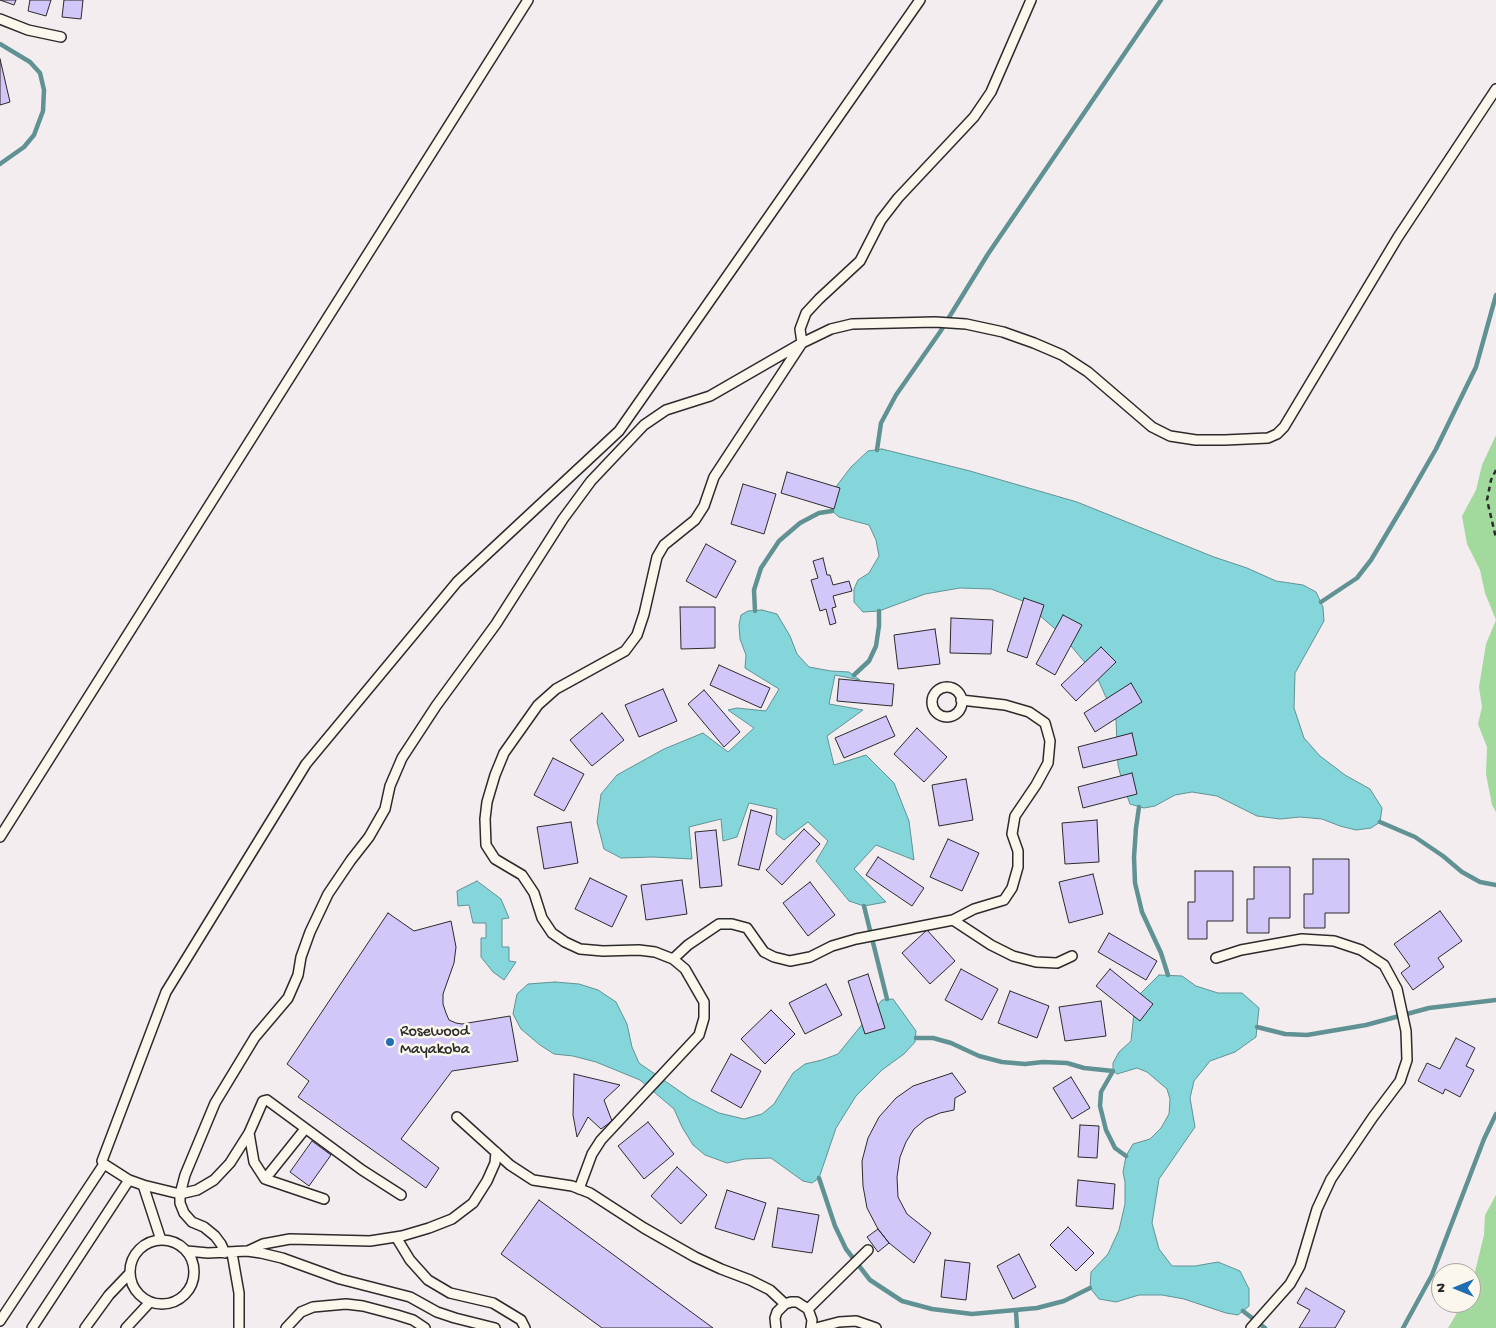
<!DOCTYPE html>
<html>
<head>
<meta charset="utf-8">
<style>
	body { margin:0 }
	#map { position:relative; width:1496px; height:1328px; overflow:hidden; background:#f3edef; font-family:"Gochi Hand",sans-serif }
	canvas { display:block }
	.north { position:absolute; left:1431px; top:1263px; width:50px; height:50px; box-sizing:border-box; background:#fbf7ec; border:1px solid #a8a59f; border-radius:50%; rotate:270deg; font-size:14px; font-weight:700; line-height:20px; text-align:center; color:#2b2b2b }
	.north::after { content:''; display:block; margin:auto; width:18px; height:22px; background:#1f6fb2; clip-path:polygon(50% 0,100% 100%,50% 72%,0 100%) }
</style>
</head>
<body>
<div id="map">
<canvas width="1496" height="1328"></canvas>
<div class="north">N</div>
</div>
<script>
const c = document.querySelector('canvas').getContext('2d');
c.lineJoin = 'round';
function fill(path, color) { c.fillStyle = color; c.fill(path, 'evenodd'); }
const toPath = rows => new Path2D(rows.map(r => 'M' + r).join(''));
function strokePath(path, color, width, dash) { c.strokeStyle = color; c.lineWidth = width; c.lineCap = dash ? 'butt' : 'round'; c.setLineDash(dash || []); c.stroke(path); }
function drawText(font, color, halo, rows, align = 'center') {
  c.font = font + ' "Gochi Hand",sans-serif'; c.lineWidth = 5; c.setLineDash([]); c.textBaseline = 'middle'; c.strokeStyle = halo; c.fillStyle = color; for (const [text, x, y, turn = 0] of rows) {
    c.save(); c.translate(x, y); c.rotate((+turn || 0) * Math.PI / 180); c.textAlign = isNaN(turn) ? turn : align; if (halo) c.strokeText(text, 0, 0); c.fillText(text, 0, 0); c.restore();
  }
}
const green = toPath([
	[1496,435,1496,812,1492,805,1486,774,1487,747,1478,724,1482,707,1479,687,1486,644,1496,620,1485,593,1480,570,1467,544,1462,516,1476,490,1482,465],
	[1496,1195,1496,1328,1448,1328,1463,1303,1471,1303,1471,1288,1484,1235,1485,1215]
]);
const water = toPath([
	[882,449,970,471,1077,502,1214,557,1247,568,1276,581,1303,585,1316,592,1323,607,1324,621,1295,673,1294,708,1304,738,1320,756,1345,775,1370,789,1382,808,1380,822,1371,828,1356,830,1340,826,1322,819,1300,817,1280,819,1257,816,1217,796,1192,792,1175,795,1155,806,1144,808,1130,804,1123,785,1118,765,1116,720,1097,677,1061,634,1023,601,991,589,960,588,925,594,879,611,863,612,854,602,854,589,858,580,869,573,879,556,876,540,869,525,839,517,832,511,829,496,851,467,868,451,882,449],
	[762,610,777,614,790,636,797,654,809,667,831,671,849,672,860,680,835,675,829,704,863,710,827,736,834,765,866,755,894,783,909,821,914,860,876,845,854,869,886,902,864,906,849,901,816,861,828,841,808,822,784,840,776,834,777,809,749,803,737,837,723,841,721,819,689,827,692,859,653,857,621,858,604,849,597,822,601,794,617,775,664,749,703,733,728,752,754,728,728,710,737,708,766,711,779,689,745,668,746,655,740,639,739,625,741,615,748,611,762,610],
	[477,881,501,899,509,918,502,919,502,947,509,947,509,961,516,962,504,980,493,972,481,957,481,938,486,938,486,923,473,923,469,905,458,906,457,891,477,881],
	[1159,975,1182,976,1196,986,1218,993,1242,993,1259,1008,1256,1037,1235,1052,1210,1061,1194,1081,1190,1098,1195,1127,1159,1179,1152,1223,1159,1249,1172,1266,1195,1266,1218,1262,1240,1271,1249,1289,1249,1306,1238,1315,1226,1313,1184,1299,1162,1295,1139,1295,1116,1302,1099,1299,1090,1288,1091,1272,1108,1254,1119,1230,1125,1204,1125,1182,1123,1172,1126,1156,1133,1144,1150,1139,1161,1128,1169,1114,1170,1099,1167,1089,1147,1072,1137,1068,1117,1074,1113,1071,1113,1063,1119,1052,1131,1041,1134,1013,1141,993,1159,975],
	[555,982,579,984,598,990,616,1002,627,1024,632,1047,639,1063,691,1099,719,1113,744,1119,762,1114,774,1104,793,1073,805,1064,822,1060,838,1054,882,1000,893,999,916,1031,915,1042,904,1054,882,1070,856,1096,836,1128,819,1178,812,1183,803,1181,771,1158,745,1159,727,1163,705,1155,693,1145,682,1127,674,1109,640,1080,596,1062,573,1056,554,1054,540,1045,521,1029,513,1014,517,994,528,984,555,982]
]);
const stream = toPath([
	[0,44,30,62,40,73,44,90,43,111,34,135,24,147,0,164],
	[877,450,881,423,896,395,940,332,988,254,1161,0],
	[1321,602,1357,578,1371,560,1405,503,1436,449,1476,367,1496,295],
	[755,611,754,590,761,568,779,541,800,523,819,513,832,511],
	[854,675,869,661,876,646,879,626,879,611],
	[1139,807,1136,828,1134,857,1135,883,1142,912,1161,953,1168,975],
	[1380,822,1415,837,1443,856,1462,872,1480,882,1496,885],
	[864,906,887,999],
	[1257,1027,1285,1034,1307,1035,1366,1025,1429,1008,1496,1000],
	[916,1038,933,1038,951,1043,979,1056,1002,1062,1025,1064,1043,1062,1067,1063,1084,1068,1113,1071,1101,1092,1100,1106,1106,1130,1115,1148,1126,1156],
	[819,1178,835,1226,846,1249,870,1280,902,1301,932,1309,972,1314,1037,1308,1064,1301,1090,1288],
	[1016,1311,1017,1328],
	[1243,1311,1265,1328],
	[1403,1328,1432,1275,1484,1139,1496,1114]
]);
const building = toPath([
	[0,0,16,0,14,5,0,0],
	[30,0,51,0,46,16,28,11,30,0],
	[64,0,83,0,81,19,62,17,64,0],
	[0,59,10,102,0,105,0,59],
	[787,472,840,488,834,509,781,493,787,472],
	[743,484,776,494,764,534,731,524,743,484],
	[706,544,736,561,716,598,686,581,706,544],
	[823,558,827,575,830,575,833,585,849,581,852,591,833,596,836,607,832,608,836,623,830,625,826,609,820,611,811,580,818,578,813,561,823,558],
	[1024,598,1044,605,1027,658,1007,651,1024,598],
	[680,607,715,607,715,648,681,649,680,607],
	[1063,615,1082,625,1055,675,1036,664,1063,615],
	[951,618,993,620,991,654,950,653,951,618],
	[935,629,940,664,898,669,894,635,935,629],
	[1101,647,1116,662,1076,701,1061,685,1101,647],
	[719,665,770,688,761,708,710,685,719,665],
	[839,679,894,684,892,706,837,701,839,679],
	[1131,683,1142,702,1095,732,1084,713,1131,683],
	[663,689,677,721,639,737,625,705,663,689],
	[704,690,740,732,724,747,688,704,704,690],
	[602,713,624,740,592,766,570,740,602,713],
	[886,716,895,736,844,758,835,738,886,716],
	[917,728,947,757,924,782,894,754,917,728],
	[1132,733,1137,755,1083,768,1078,747,1132,733],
	[553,758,584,774,564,811,534,795,553,758],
	[1132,773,1137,794,1083,808,1078,787,1132,773],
	[966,779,973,820,939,826,932,785,966,779],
	[751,810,772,816,759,870,738,865,751,810],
	[1097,820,1099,862,1065,864,1062,823,1097,820],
	[571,822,578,863,544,869,537,827,571,822],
	[804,829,820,844,782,885,766,870,804,829],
	[716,830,722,886,700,888,695,832,716,830],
	[948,839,979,853,962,891,930,877,948,839],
	[878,857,924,888,912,906,866,875,878,857],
	[1313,859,1349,859,1349,913,1325,913,1325,928,1304,928,1304,894,1313,894,1313,859],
	[1254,867,1290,867,1290,918,1269,918,1269,933,1247,933,1247,899,1254,899,1254,867],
	[1195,871,1233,871,1233,921,1207,921,1207,939,1188,939,1188,902,1195,902,1195,871],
	[1093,874,1103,914,1069,923,1059,882,1093,874],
	[590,878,627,896,612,927,575,909,590,878],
	[682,880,687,914,646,920,641,885,682,880],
	[810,882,835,915,808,936,783,903,810,882],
	[1440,911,1462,941,1438,958,1444,967,1413,990,1401,973,1410,966,1394,944,1440,911],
	[388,913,414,931,451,921,456,947,454,963,443,994,443,1004,446,1013,449,1020,456,1023,462,1024,510,1016,518,1061,452,1071,401,1139,439,1168,426,1188,298,1097,309,1081,287,1064,388,913],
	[927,930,955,961,930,984,902,953,927,930],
	[1109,933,1157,961,1146,980,1098,952,1109,933],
	[961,969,998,989,982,1020,945,1000,961,969],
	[1110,969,1153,1004,1140,1021,1096,986,1110,969],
	[868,974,885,1028,865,1034,848,981,868,974],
	[826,984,842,1015,805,1034,789,1003,826,984],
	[1010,991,1049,1006,1037,1038,998,1023,1010,991],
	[1101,1001,1106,1036,1065,1041,1059,1007,1101,1001],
	[771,1010,795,1034,765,1064,741,1039,771,1010],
	[1456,1038,1475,1048,1466,1066,1474,1070,1460,1097,1445,1089,1443,1094,1418,1081,1427,1063,1440,1069,1456,1038],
	[731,1054,761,1071,741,1108,711,1091,731,1054],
	[952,1073,966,1092,955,1098,954,1110,940,1113,926,1119,914,1129,906,1142,900,1157,897,1177,898,1197,907,1214,931,1233,914,1263,889,1243,878,1229,867,1208,863,1186,862,1161,868,1138,879,1117,896,1098,913,1086,952,1073],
	[574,1074,620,1085,604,1100,612,1121,601,1129,588,1117,577,1137,573,1115,574,1074],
	[1071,1077,1090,1108,1072,1119,1053,1088,1071,1077],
	[648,1122,674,1154,644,1179,618,1146,648,1122],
	[1080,1125,1099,1126,1097,1158,1078,1157,1080,1125],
	[312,1141,331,1155,309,1186,290,1172,312,1141],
	[677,1167,707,1195,681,1224,651,1196,677,1167],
	[1078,1180,1115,1184,1113,1209,1076,1206,1078,1180],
	[727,1190,766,1203,754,1240,715,1228,727,1190],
	[539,1200,713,1328,602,1328,501,1254,539,1200],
	[778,1208,819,1215,812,1253,772,1247,778,1208],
	[1068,1227,1094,1253,1076,1271,1050,1245,1068,1227],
	[878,1229,889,1243,878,1252,867,1237,878,1229],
	[1019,1254,1036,1287,1013,1299,997,1266,1019,1254],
	[945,1260,970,1263,966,1300,941,1297,945,1260],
	[1306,1288,1345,1311,1335,1328,1299,1328,1310,1310,1297,1303,1306,1288]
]);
const path = toPath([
	[1496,470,1491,480,1487,500,1496,538]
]);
const lane = toPath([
	[0,19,28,30,61,37],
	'932 702a15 15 0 1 1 30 0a15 15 0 1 1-30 0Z',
	[0,837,528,0],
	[953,920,991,945,1013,956,1036,962,1057,963,1072,956],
	[1216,958,1241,950,1302,939,1334,941,1361,950,1384,965,1397,989,1406,1031,1407,1060,1400,1081,1373,1117,1331,1179,1317,1209,1300,1266,1290,1284,1251,1328],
	[673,959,688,945,719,924,732,924,747,928,764,952,774,957,790,961,810,957,832,946,856,939,953,920,974,909,1004,900,1012,888,1018,867,1018,851,1012,834,1015,816,1036,785,1048,763,1050,741,1045,723,1029,712,1005,705,961,700],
	[457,1117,510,1165,533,1180,572,1186,590,1193,644,1228,695,1257,721,1269,750,1280,770,1290,785,1304],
	[249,1133,254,1162,265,1179,324,1199],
	[265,1179,305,1129],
	[143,1185,180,1194,197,1190,214,1180,230,1163,249,1133,263,1101,267,1100,362,1170,401,1195],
	[579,1189,592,1154,601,1140,699,1035,704,1018,704,1002,685,969,673,959,655,952,639,950,603,951,580,949,565,942,552,933,542,918,534,893,522,875,495,859,486,845,485,819,487,802,495,775,504,753,538,705,556,689,625,651,637,635,644,614,657,557,664,545,695,520,704,506,714,477,802,343,831,329,852,324,935,322,966,324,1003,332,1034,343,1062,355,1088,372,1152,427,1170,436,1196,440,1225,440,1268,438,1277,434,1284,427,1398,237,1496,89],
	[396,1237,410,1260,428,1280,450,1293,493,1303,521,1320,525,1328],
	[161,1240,143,1185,129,1180,104,1164,102,1161,166,992,306,764,457,582,619,431,920,0],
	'130 1272a32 32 0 1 1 64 0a32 32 0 1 1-64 0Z',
	[187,1251,208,1253,247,1251,261,1253,282,1258,340,1279,410,1297,437,1312,455,1318,495,1328],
	[248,1251,263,1244,290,1239,370,1241,402,1236,429,1228,452,1219,473,1203,487,1181,495,1163,496,1152],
	[225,1253,221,1244,215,1236,204,1227,192,1222,184,1213,180,1203,180,1194,185,1175,215,1103,255,1037,288,998,298,975,301,957,310,932,328,894,351,860,369,837,385,809,390,786,402,758,436,706,496,624,563,519,591,481,644,425,666,410,710,396,802,343,800,329,806,313,819,299,860,261,881,220,898,198,974,117,991,92,1031,0],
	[232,1253,239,1293,239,1327],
	[808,1309,868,1250],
	[0,1321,104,1164],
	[32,1328,129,1180],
	[85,1328,109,1295,130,1273],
	[126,1328,150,1302],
	[286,1328,301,1312,313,1307,346,1304,363,1306,397,1315,413,1320,425,1328],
	[776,1328,775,1318,777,1312,785,1304,791,1302,797,1302,808,1309,812,1320,811,1328],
	[816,1328,839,1322,856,1321,876,1328]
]);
const markers = [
	[390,1042,5,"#1f6fb2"]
];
const poiNames = [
	["Rosewood",400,1033],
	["Mayakoba",400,1051]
];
fill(green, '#a2d99d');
fill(water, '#84d6da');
strokePath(water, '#609294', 1);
strokePath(stream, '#609294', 4.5);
fill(building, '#d3c7f9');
strokePath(building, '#2b2b2b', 1);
strokePath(lane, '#2b2b2b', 12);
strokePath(path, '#2b2b2b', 2.5, [5, 4]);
strokePath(lane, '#fbf7ec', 9);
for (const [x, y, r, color] of markers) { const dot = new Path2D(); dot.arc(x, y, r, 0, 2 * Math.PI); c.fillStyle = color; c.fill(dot); strokePath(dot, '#fbf7ec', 2); }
drawText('16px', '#2b2b2b', '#fbf7ec', poiNames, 'left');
</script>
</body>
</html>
